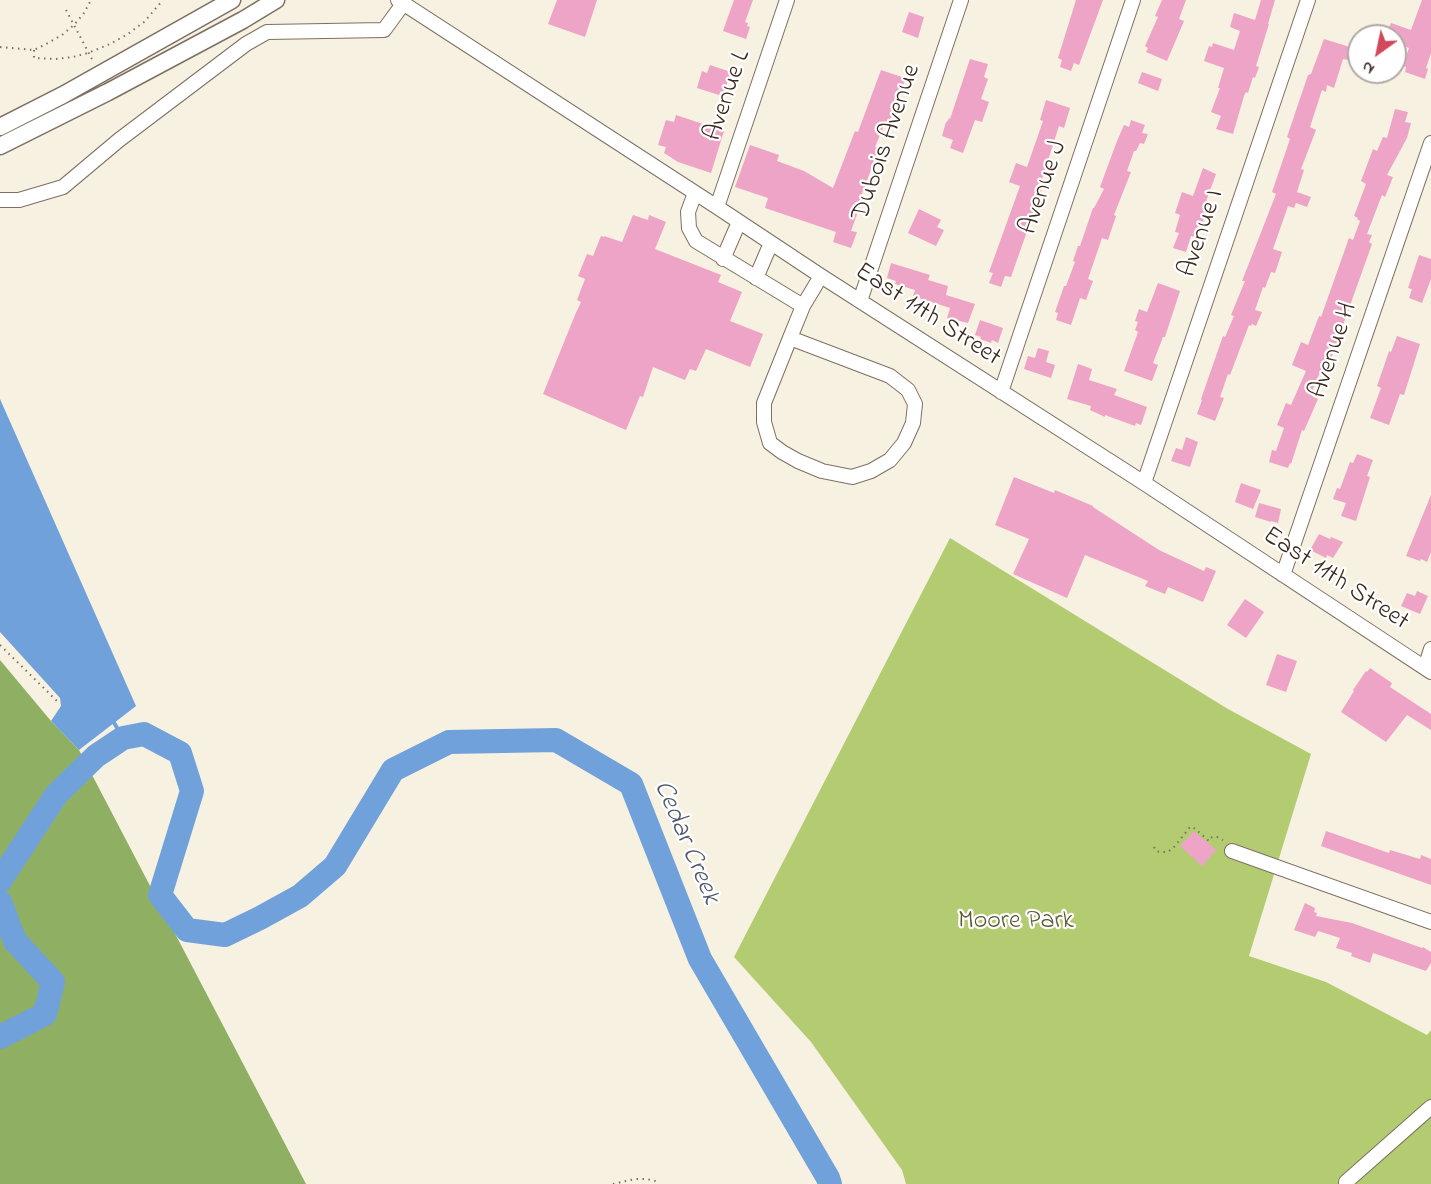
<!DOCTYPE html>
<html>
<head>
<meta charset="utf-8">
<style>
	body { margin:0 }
	#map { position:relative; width:1431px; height:1184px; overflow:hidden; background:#f7f1e2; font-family:"Indie Flower",sans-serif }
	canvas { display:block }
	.north { position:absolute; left:1347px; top:24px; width:60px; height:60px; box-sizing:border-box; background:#fff; border:2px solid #b1aaa5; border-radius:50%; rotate:213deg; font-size:16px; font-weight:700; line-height:24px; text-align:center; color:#3b2a1e }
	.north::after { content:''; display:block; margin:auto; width:21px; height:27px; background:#d1495b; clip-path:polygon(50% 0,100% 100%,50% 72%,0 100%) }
</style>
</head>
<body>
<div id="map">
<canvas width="1431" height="1184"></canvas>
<div class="north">N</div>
</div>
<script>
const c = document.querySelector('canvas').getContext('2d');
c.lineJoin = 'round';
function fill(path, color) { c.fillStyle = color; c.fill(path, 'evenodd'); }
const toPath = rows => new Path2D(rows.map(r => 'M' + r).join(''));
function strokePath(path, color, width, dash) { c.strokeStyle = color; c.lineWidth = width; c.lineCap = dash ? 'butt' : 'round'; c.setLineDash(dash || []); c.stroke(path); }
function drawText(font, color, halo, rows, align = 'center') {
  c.font = font + ' "Indie Flower",sans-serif'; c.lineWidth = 4.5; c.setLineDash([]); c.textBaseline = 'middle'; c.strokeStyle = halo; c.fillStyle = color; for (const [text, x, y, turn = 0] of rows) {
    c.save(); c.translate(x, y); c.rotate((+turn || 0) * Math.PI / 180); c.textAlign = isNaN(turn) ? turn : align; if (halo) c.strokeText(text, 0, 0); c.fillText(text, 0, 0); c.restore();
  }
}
const green = toPath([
	[950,538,1228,709,1311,754,1249,956,1326,982,1427,1035,1431,1030,1431,1184,906,1184,902,1170,811,1042,734,957]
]);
const forest = toPath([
	[0,660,51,721,79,750,306,1184,0,1184]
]);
const water = toPath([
	[0,399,136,706,79,750,51,721,61,706,60,698,0,632]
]);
const stream = toPath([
	[113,721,123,738]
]);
const river = toPath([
	[0,881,56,795,96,756,123,738,144,734,180,753,192,791,160,895,187,930,225,935,260,918,300,896,335,866,393,770,449,742,556,740,631,784,700,959,828,1178,830,1184],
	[0,902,15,941,53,982,45,1014,0,1037]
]);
const building = toPath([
	[557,0,597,0,585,37,548,24],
	[734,0,753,0,745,22,748,23,747,26,750,27,746,39,723,31],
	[1076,0,1103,0,1079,65,1074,63,1071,71,1060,67,1062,60,1058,58],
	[1162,0,1186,0,1179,19,1184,21,1167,61,1146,52,1148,48,1145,46,1158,17,1155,16],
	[1261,0,1275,0,1268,24,1269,24,1256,66,1259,67,1255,78,1253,77,1248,93,1246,92,1244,96,1233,134,1216,129,1221,116,1211,112,1220,88,1218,88,1224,68,1204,61,1209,46,1212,47,1213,43,1234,50,1240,31,1230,27,1234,13,1255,20],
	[1422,0,1431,0,1431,53,1426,68,1428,69,1425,79,1405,72,1406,67,1403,66,1409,48,1395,43,1395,36,1385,36,1391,23,1411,30],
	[909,12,924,17,918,38,902,32],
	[1324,39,1353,48,1349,60,1343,59,1334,88,1327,85,1326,92,1322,90,1310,127,1316,130,1301,169,1304,170,1297,192,1311,197,1307,207,1296,203,1294,208,1288,206,1273,249,1282,252,1275,273,1271,272,1265,288,1263,287,1255,310,1262,312,1256,326,1252,324,1251,326,1249,325,1230,375,1228,374,1220,397,1224,398,1215,421,1197,414,1202,400,1201,399,1223,336,1225,337,1234,316,1231,315,1245,281,1242,281,1276,194,1272,192,1290,139,1287,137,1308,75,1311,74],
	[970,59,988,64,984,77,988,79,981,99,989,102,982,122,975,120,963,153,950,148,953,140,942,136,946,122,947,122,949,118,950,119],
	[710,65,731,72,724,92,721,91,719,95,697,88,702,71,707,73],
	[881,70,902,77,902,79,905,80,890,121,889,121,887,124,885,123,875,147,879,148,858,205,860,206,851,231,857,232,851,248,833,242,836,232,765,208,768,198,735,187,750,145,779,155,777,161,804,171,833,188,855,131,858,132],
	[1142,72,1162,79,1158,91,1138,83],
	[1046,100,1070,108,1064,128,1059,126,1042,179,1045,180,1011,277,1005,276,1001,287,989,283,993,273,989,272,1020,186,1009,182,1016,163,1027,167,1043,121,1040,120],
	[1395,109,1408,112,1405,122,1411,123,1407,138,1387,175,1393,177,1385,197,1382,195,1367,234,1372,235,1369,242,1372,244,1332,356,1325,372,1321,370,1312,391,1314,391,1312,396,1318,399,1304,431,1302,430,1291,464,1290,463,1288,468,1269,462,1272,450,1276,451,1284,428,1277,425,1286,403,1291,405,1306,371,1292,365,1301,342,1308,345,1319,316,1321,317,1349,238,1353,240,1360,221,1357,219,1358,218,1354,216,1366,184,1361,181,1373,149,1377,151,1383,137,1387,138],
	[676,115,724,131,711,173,678,162,664,153,666,147,658,145,666,120,674,122],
	[1131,120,1145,125,1142,133,1148,134,1144,144,1140,143,1136,151,1134,151,1127,171,1131,172,1114,215,1116,216,1108,240,1102,238,1088,279,1093,281,1086,300,1080,298,1071,325,1056,320,1058,313,1055,312,1064,286,1066,286,1075,262,1073,261,1078,246,1080,246,1093,208,1094,208,1104,189,1100,187,1117,141,1124,125,1129,127],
	[1203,168,1216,174,1204,207,1207,209,1198,238,1191,236,1186,252,1173,248,1179,233,1175,232,1180,215,1175,213,1182,192,1193,196],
	[919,209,941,220,937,227,944,230,936,246,908,233],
	[633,215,648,220,649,215,666,222,655,249,721,275,718,282,742,292,730,321,763,334,750,367,706,349,696,371,690,369,685,380,653,367,643,397,640,396,626,430,543,394,575,315,581,302,577,300,585,279,578,276,587,254,593,256,601,236,604,237,604,236,622,242],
	[1419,255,1431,259,1431,279,1422,303,1409,298,1412,289,1408,288],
	[891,263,930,275,928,280,948,286,946,295,975,304,968,323,947,318,950,308,913,296,915,290,895,284,896,281,887,278],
	[1158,283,1180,291,1165,337,1163,337,1153,363,1158,365,1152,381,1124,371,1138,332,1135,330,1138,322,1135,321,1139,309,1147,312],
	[980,320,1003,328,998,343,992,340,991,343,980,339,981,337,975,335],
	[1397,336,1420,344,1404,395,1400,394,1389,425,1370,418,1381,388,1377,386,1385,363,1389,351,1391,352],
	[1038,348,1049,351,1046,362,1055,365,1051,378,1024,369,1028,356,1035,358],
	[1078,364,1092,369,1089,380,1117,389,1114,395,1147,407,1141,425,1136,423,1135,426,1105,415,1105,417,1090,410,1091,406,1067,399],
	[1186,437,1198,442,1190,467,1171,461,1176,448,1182,450],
	[1357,454,1373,460,1367,476,1370,477,1356,521,1341,516,1346,503,1333,499,1337,488,1340,489,1350,462,1353,463],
	[1014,477,1054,493,1055,490,1093,506,1093,507,1159,550,1204,571,1206,567,1216,571,1203,602,1168,587,1165,594,1145,586,1148,581,1085,555,1067,598,1013,574,1029,539,995,525],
	[1241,483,1261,490,1253,509,1235,502],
	[1431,495,1431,552,1427,562,1421,559,1420,561,1406,556],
	[1259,503,1281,509,1278,523,1271,521,1271,522,1255,517],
	[1319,534,1330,539,1331,537,1343,542,1333,558,1327,555,1326,558,1310,550],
	[1417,591,1428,596,1420,614,1401,606,1407,593,1415,596],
	[1245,599,1264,612,1246,638,1227,625],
	[1277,654,1297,661,1286,692,1266,685],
	[1370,668,1392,683,1390,687,1431,714,1431,730,1407,715,1386,742,1341,712,1354,691,1353,690,1366,671,1367,672],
	[1194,831,1216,850,1202,866,1180,846],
	[1326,831,1389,853,1390,850,1420,859,1421,855,1431,859,1431,885,1321,846],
	[1305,903,1315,908,1314,912,1317,913,1316,916,1352,923,1422,948,1423,947,1431,952,1431,963,1426,971,1373,953,1370,963,1351,956,1352,953,1336,948,1340,938,1318,931,1315,937,1294,930]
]);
const path = toPath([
	[66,10,93,61],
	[0,47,34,50,48,43,62,35,74,25,84,13,91,0],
	[34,50,34,58,56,59,73,57,88,53,110,44,128,34,144,22,163,0],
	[0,645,59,703],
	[1154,847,1156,851,1160,852,1168,852,1175,846,1190,827,1193,827,1209,841,1212,837,1217,837,1223,840],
	[613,1184,635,1179,647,1179,655,1181,659,1184]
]);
const minor = toPath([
	[398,0,717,207,821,276,1144,483,1431,672],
	[695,193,688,212,689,228,696,241,803,306,821,276],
	[0,200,19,200,63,187,119,140,246,44,267,32,384,30,403,4],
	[717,207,787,0],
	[723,259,739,222],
	[756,278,771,243],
	[860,301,961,0],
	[790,338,890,376,908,390,915,404,913,423,904,443,890,460,871,471,852,477,822,471,798,461,782,452,770,443,764,422,764,403,790,338,803,306],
	[1001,392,1133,0],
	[1144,483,1308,0],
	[1283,575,1431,143],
	[1425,668,1431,649],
	[1232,851,1431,922],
	[1346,1182,1431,1107]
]);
const major = toPath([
	[0,127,63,95,232,0],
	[0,146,108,92,243,20,276,0]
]);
const streetNames = [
	["Avenue L",729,96,-71],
	["Dubois Avenue",888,143,-71],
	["Avenue J",1045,188,-71],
	["Avenue I",1203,234,-71],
	["East 11th Street",927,316,33],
	["Avenue H",1335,351,-71],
	["East 11th Street",1335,580,33]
];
const parkNames = [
	["Moore Park",1016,923]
];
const waterNames = [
	["Cedar Creek",685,843,67]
];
fill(green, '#b4cc71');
fill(forest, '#8fb063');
fill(water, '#71a1db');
strokePath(stream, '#71a1db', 4);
strokePath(river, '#71a1db', 24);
fill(building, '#eea4c6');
strokePath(minor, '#7d7063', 16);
strokePath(major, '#7d7063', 19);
strokePath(path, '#7d7063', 2, [1.5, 4.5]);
strokePath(minor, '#fff', 14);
strokePath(major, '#fff', 16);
drawText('26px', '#3b2a1e', '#fff', streetNames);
drawText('26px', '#5f5b37', '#fff', parkNames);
drawText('italic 27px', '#515a6a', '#fff', waterNames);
</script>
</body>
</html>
